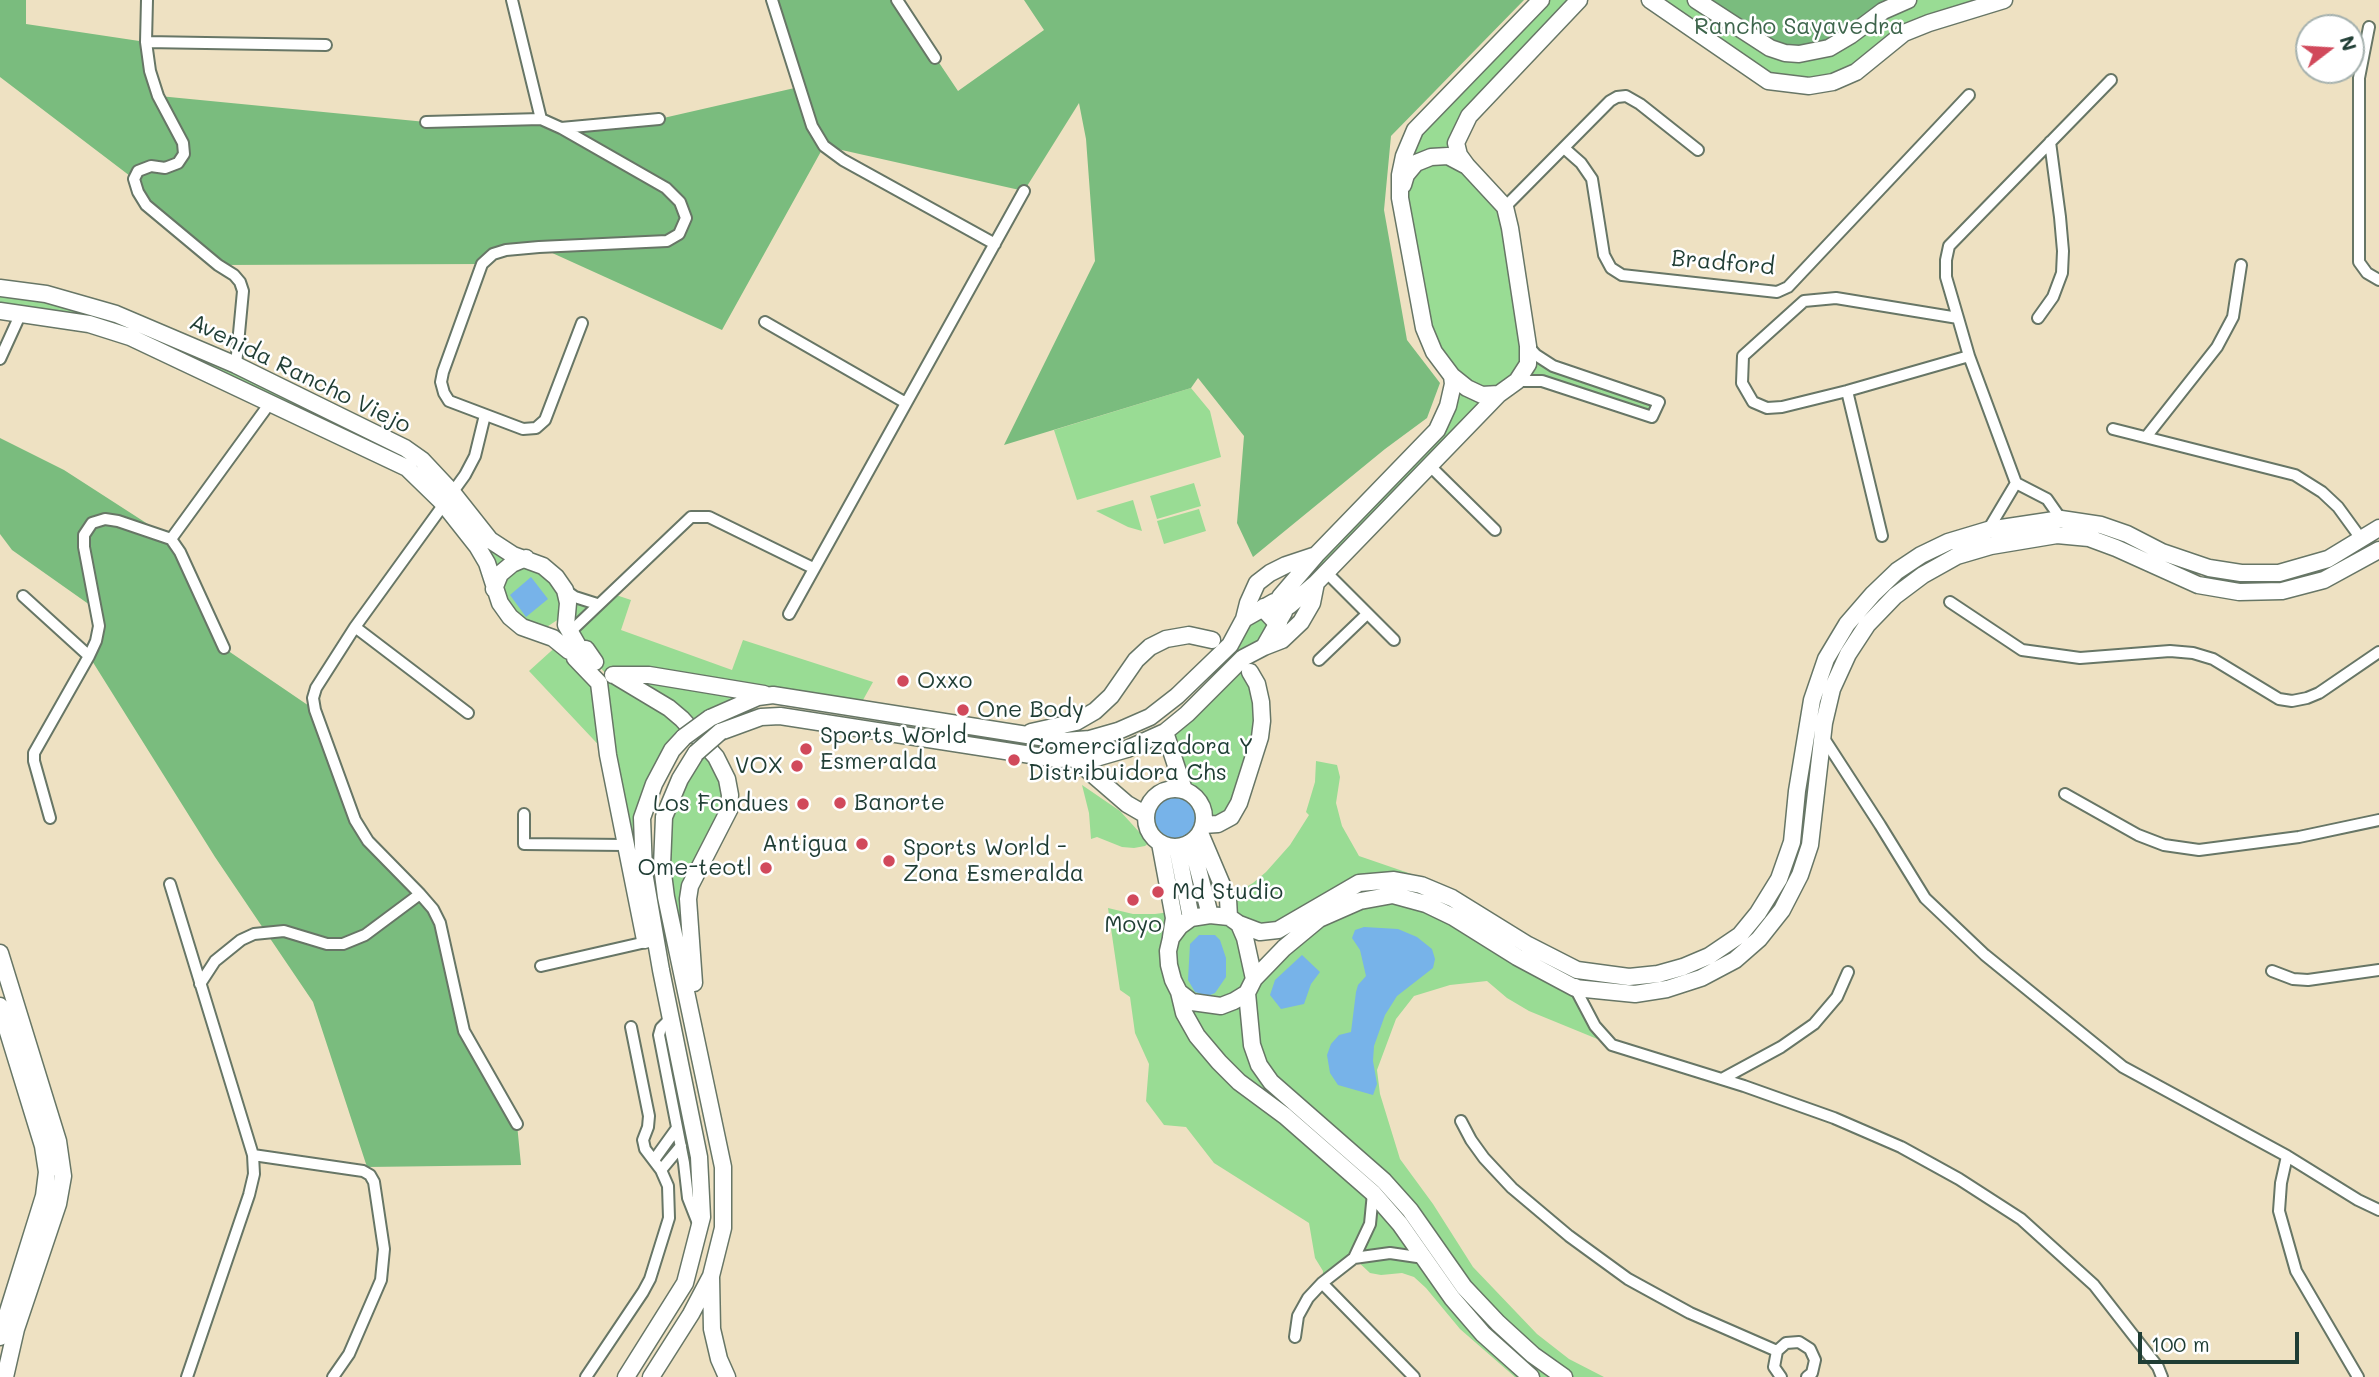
<!DOCTYPE html>
<html>
<head>
<meta charset="utf-8">
<style>
	body { margin:0 }
	#map { position:relative; width:2379px; height:1377px; overflow:hidden; background:#eee1c2; font-family:Mali,sans-serif }
	canvas { display:block }
	.north { position:absolute; left:2295px; top:14px; width:70px; height:70px; box-sizing:border-box; background:#fff; border:2px solid #a5b1ae; border-radius:50%; rotate:73deg; font-size:19px; font-weight:700; line-height:28px; text-align:center; color:#1f3d34 }
	.north::after { content:''; display:block; margin:auto; width:24px; height:32px; background:#d1495b; clip-path:polygon(50% 0,100% 100%,50% 72%,0 100%) }
	.scale { position:absolute; left:2138px; top:1332px; width:161px; height:32px; box-sizing:border-box; border:4px solid #1f3d34; border-top:0; padding-left:9px; font-size:21px; line-height:24px; white-space:nowrap; color:#1f3d34; -webkit-text-stroke:5px #fff; paint-order:stroke }
</style>
</head>
<body>
<div id="map">
<canvas width="2379" height="1377"></canvas>
<div class="north">N</div>
<div class="scale">100 m</div>
</div>
<script>
const c = document.querySelector('canvas').getContext('2d');
c.lineJoin = 'round';
function fill(path, color) { c.fillStyle = color; c.fill(path, 'evenodd'); }
const toPath = rows => new Path2D(rows.map(r => 'M' + r).join(''));
function strokePath(path, color, width, dash) { c.strokeStyle = color; c.lineWidth = width; c.lineCap = dash ? 'butt' : 'round'; c.setLineDash(dash || []); c.stroke(path); }
function drawText(font, color, halo, rows, align = 'center') {
  c.font = font + ' Mali,sans-serif'; c.lineWidth = 5; c.setLineDash([]); c.textBaseline = 'middle'; c.strokeStyle = halo; c.fillStyle = color; for (const [text, x, y, turn = 0] of rows) {
    c.save(); c.translate(x, y); c.rotate((+turn || 0) * Math.PI / 180); c.textAlign = isNaN(turn) ? turn : align; if (halo) c.strokeText(text, 0, 0); c.fillText(text, 0, 0); c.restore();
  }
}
const green = toPath([
	[1541,0,1579,0,1456,143,1502,202,1536,355,1659,402,1652,417,1542,381,1517,381,1316,583,1284,593,1437,430,1453,384,1434,352,1400,198,1415,130],
	[1650,0,2004,0,1929,23,1856,72,1789,85],
	[0,292,94,306,405,448,490,540,526,558,565,590,597,604,610,593,631,600,621,630,732,670,743,640,873,682,858,709,773,695,684,737,642,818,661,970,646,942,608,755,529,671,560,643,599,683,608,676,595,662,565,615,539,632,522,627,487,563,407,468,130,337,0,311],
	[1191,388,1210,411,1221,457,1077,500,1054,430],
	[1194,483,1201,506,1157,519,1150,496],
	[1133,500,1142,531,1128,527,1096,511],
	[1199,509,1206,531,1164,544,1157,521],
	[1253,613,1278,623,1243,658,1230,645],
	[1250,672,1261,702,1239,803,1203,825,1204,812,1201,803,1187,791,1165,732,1224,675],
	[696,753,716,757,730,795,690,886,689,916,698,1041,662,839],
	[1316,761,1337,765,1340,777,1336,803,1342,826,1359,856,1426,879,1421,885,1359,883,1278,930,1240,924,1254,979,1284,948,1360,901,1426,904,1575,988,1612,1045,1529,1011,1507,998,1487,981,1450,985,1414,996,1396,1019,1377,1070,1380,1094,1400,1159,1433,1204,1473,1267,1537,1334,1569,1359,1604,1377,1515,1377,1460,1329,1426,1288,1414,1277,1402,1273,1381,1275,1370,1273,1354,1258,1322,1283,1323,1271,1315,1258,1309,1223,1214,1163,1186,1127,1164,1125,1146,1101,1149,1064,1135,1033,1130,997,1120,990,1108,908,1133,914,1155,914,1170,912,1180,926,1229,917,1231,896,1253,883,1266,872,1290,845,1309,815,1306,812,1315,782],
	[1082,785,1120,811,1141,834,1151,834,1155,838,1145,846,1134,848,1122,847,1097,837,1091,839,1089,813]
]);
const forest = toPath([
	[0,0,26,0,26,24,146,42,159,96,426,122,541,119,561,128,659,119,799,87,772,0,897,0,958,91,1044,30,1024,0,1524,0,1391,136,1384,210,1407,340,1440,383,1427,418,1385,449,1253,557,1237,523,1244,436,1198,378,1191,388,1004,445,1095,261,1086,139,1079,103,1024,191,824,146,722,330,539,247,506,250,482,264,218,265,146,205,134,179,0,77],
	[1696,0,1908,0,1851,35,1785,53],
	[0,438,64,470,171,539,224,648,315,710,355,820,433,909,459,1012,517,1124,521,1165,367,1167,313,1002,215,857,89,656,97,610,12,550,0,534]
]);
const water = toPath([
	[531,577,548,599,526,617,510,595],
	'1146 817a29 29 0 1 1 58 0a29 29 0 1 1-58 0Z',
	[1364,927,1398,929,1417,937,1432,949,1435,959,1433,968,1397,996,1385,1015,1374,1046,1373,1061,1377,1084,1373,1095,1338,1085,1330,1073,1327,1055,1331,1044,1339,1035,1351,1032,1356,992,1358,985,1366,976,1360,950,1352,938,1355,930],
	[1199,935,1215,935,1220,940,1226,958,1226,977,1215,993,1208,996,1195,992,1188,980,1190,944],
	[1302,955,1320,972,1311,984,1304,1004,1281,1009,1270,995,1275,980]
]);
const street = toPath([
	[147,0,146,42,150,71,158,96,183,143,184,154,178,163,165,168,151,166,138,171,134,179,138,192,146,205,218,265,234,275,240,282,243,291,236,365],
	[512,0,541,119,561,128,666,188,680,202,686,218,679,234,667,241,539,247,506,250,493,254,482,264,443,372,441,382,444,393,449,401,523,429,536,428,545,420,582,323],
	[772,0,812,126,824,146,843,160,995,244],
	[897,0,935,58],
	[2369,27,2359,78,2359,262,2367,273,2379,280],
	[146,42,326,45],
	[426,122,541,119],
	[561,128,659,119],
	[1564,148,1581,163,1592,179,1604,255,1611,268,1622,275,1777,292,1788,287,1969,95],
	[1505,207,1610,101,1617,97,1626,96,1640,104,1698,150],
	[1958,318,1946,277,1946,260,1949,246,2111,80],
	[2038,318,2053,297,2062,273,2063,251,2060,217,2050,142],
	[765,322,906,403],
	[1969,356,1847,391,1782,407,1767,408,1753,402,1742,383,1743,356,1804,301,1836,298,1958,318,1969,356,2016,483,2047,499,2061,519],
	[0,359,21,313],
	[1517,381,1542,381,1652,417,1659,402,1553,366,1536,355,1528,346],
	[1847,391,1882,536],
	[485,415,475,456,465,475,355,627,316,688,313,698,315,710,355,820,368,841,420,894,433,909,440,923,464,1031,517,1124],
	[2113,429,2295,475,2322,492,2338,507,2362,540],
	[2146,437,2217,347,2233,317,2241,265],
	[1429,465,1495,530],
	[1988,530,2016,483],
	[171,539,270,403],
	[171,539,180,552,224,648],
	[1326,572,1394,640],
	[565,590,575,597,597,604],
	[23,596,89,656],
	[1950,602,2022,650,2080,658,2170,651,2193,653,2213,659,2279,699,2292,701,2307,698,2319,693,2379,652],
	[789,614,1024,191],
	[355,627,468,713],
	[569,633,691,517,709,517,813,568],
	[1319,660,1367,614],
	[1823,737,1880,825,1925,898,1985,955,2123,1067,2287,1156,2358,1200,2379,1210],
	[2065,794,2138,835,2164,845,2199,850,2299,837,2379,820],
	[524,814,524,844,625,845],
	[50,818,34,761,34,753,89,656,96,641,99,626,84,547,84,535,92,523,105,519,118,521,171,539],
	[170,884,253,1155,254,1174,249,1195,187,1377],
	[541,966,646,942],
	[2272,971,2293,979,2308,980,2379,970],
	[200,984,215,961,241,940,254,934,284,931,327,944,343,944,365,935,420,894],
	[1576,984,1575,988,1595,1026,1612,1045,1744,1086,1834,1118,1901,1147,1959,1179,2021,1219,2094,1285,2158,1367,2162,1377],
	[671,1018,661,1028,659,1035,684,1163,688,1198,699,1226],
	[1722,1079,1781,1047,1814,1024,1837,997,1848,972],
	[1461,1121,1471,1140,1484,1158,1512,1188,1569,1236,1628,1279,1690,1313,1777,1351],
	[253,1155,363,1171,370,1175,374,1182,384,1249,381,1280,349,1354,333,1377],
	[2287,1156,2281,1183,2279,1211,2296,1271,2358,1377],
	[654,1160,677,1128],
	[661,1170,681,1146],
	[1354,1258,1390,1253,1424,1258],
	[1322,1283,1414,1377],
	[1295,1337,1298,1316,1308,1298,1322,1283,1354,1258,1370,1224,1373,1193],
	[586,1377,643,1292,650,1279,669,1218,668,1186,661,1170,645,1149,643,1140,648,1127,649,1116,631,1027],
	[1781,1377,1774,1367,1777,1351,1786,1343,1799,1342,1810,1349,1815,1360,1812,1373,1807,1377]
]);
const secondary = toPath([
	[1650,0,1768,81,1809,86,1833,82,1856,72,1904,33,1929,23,2004,0],
	[1696,0,1770,48,1785,53,1799,54,1829,48,1851,35,1883,11,1908,0],
	[1403,185,1406,175,1416,163,1431,157,1448,156,1465,165],
	[0,288,46,294,116,314,236,365,405,448,422,460,452,492,490,540,513,555,543,566,556,577,565,590,568,603,566,625,577,644],
	[0,311,89,324,130,337,407,468,443,503,477,546,487,563,500,603,510,617,522,627,553,638,569,651],
	[1499,394,1482,395,1467,388,1452,376,1434,352,1424,328,1400,198,1400,175,1404,156,1415,130,1541,0],
	[494,589,500,574,512,564,526,558],
	[1280,597,1316,555,1437,430,1448,406,1453,384,1452,376],
	[1289,606,1316,583,1499,394,1517,381,1528,364,1528,346,1510,228,1505,207,1467,166,1459,155,1456,143,1469,116,1579,0],
	[1244,619,1248,603,1257,583,1270,573,1286,565,1316,555],
	[1264,647,1282,640,1301,622,1312,603,1316,583],
	[586,649,595,662],
	[575,658,599,683,608,755,645,940],
	[613,675,649,675,764,694],
	[614,675,669,708,682,719,716,757,727,779,730,795,729,810,690,886,688,899,694,983],
	[710,718,758,697,773,695,1065,741,1090,739,1118,731,1150,717,1177,696,1230,645,1244,619,1274,602],
	[720,732,761,717,780,716,1057,759,1096,758,1127,749,1165,732,1187,714,1243,658,1264,647,1284,612],
	[1031,732,1076,722,1095,711,1111,696,1136,660,1150,647,1166,639,1189,635,1212,640],
	[1165,732,1184,790],
	[1076,760,1127,804,1146,815],
	'1146 818a29 29 0 1 1 58 0a29 29 0 1 1-58 0Z',
	[1203,825,1218,824,1231,817,1239,803,1260,737,1262,721,1261,702,1257,684,1250,672],
	[1200,833,1228,899,1229,917],
	[1191,842,1210,915],
	[1160,843,1174,918,1171,937],
	[1177,847,1191,918],
	[1210,915,1229,917,1239,924,1245,938,1254,979,1247,993,1234,1001,1221,1006,1192,1002,1179,992,1173,980,1169,965,1168,951,1171,938,1180,926,1191,918,1210,915],
	[1239,924,1260,932,1278,930,1359,883,1394,880,1421,885,1452,898,1528,945,1577,970,1629,977,1658,974,1683,967,1709,956,1740,935,1758,913,1779,879,1792,842,1797,791,1812,700,1826,659,1847,624,1873,594,1897,571,1921,555,1948,542,1988,530,2061,519,2101,525,2127,534,2162,552,2209,568,2241,573,2279,573,2328,559,2379,528],
	[0,953,58,1141,63,1176,58,1204,16,1329,5,1377],
	[1254,979,1284,948,1319,919,1360,901,1393,895,1426,904,1453,917,1517,957,1575,988,1635,994,1667,989,1701,978,1735,960,1759,939,1782,910,1800,875,1810,845,1824,723,1832,689,1848,654,1867,625,1895,596,1923,575,1957,556,1991,546,2057,535,2089,538,2116,548,2198,585,2239,592,2282,591,2324,580,2379,550],
	[1179,992,1184,1013,1197,1036,1219,1062,1239,1082,1285,1116,1373,1193,1400,1224,1452,1298,1483,1334,1531,1377],
	[1247,993,1252,1045,1259,1065,1271,1082,1384,1181,1410,1210,1464,1287,1498,1323,1533,1355,1564,1377],
	[0,1006,43,1146,47,1172,44,1196,0,1337],
	[711,1277,712,1329,719,1359,727,1377],
	[626,1377,685,1283,702,1217,699,1157,661,970,644,872,642,818,654,784,672,750,684,737],
	[651,1377,691,1314,711,1276,723,1228,723,1167,666,897,662,866,664,817,680,779,696,753]
]);
const primary = toPath([
	[1264,608,1278,623]
]);
const secondaryBridge = toPath([
	[684,737,710,718],
	[696,753,720,732]
]);
const markers = [
	[903,681,7,"#d1495b"],
	[963,710,7,"#d1495b"],
	[806,749,7,"#d1495b"],
	[1014,760,7,"#d1495b"],
	[797,766,7,"#d1495b"],
	[840,803,7,"#d1495b"],
	[803,804,7,"#d1495b"],
	[862,844,7,"#d1495b"],
	[889,861,7,"#d1495b"],
	[766,868,7,"#d1495b"],
	[1158,892,7,"#d1495b"],
	[1133,900,7,"#d1495b"]
];
const parkNames = [
	["Rancho Sayavedra",1799,27]
];
const streetNames = [
	["Bradford",1723,263,5],
	["Avenida Rancho Viejo",300,374,26]
];
const poiNames = [
	["Oxxo",917,681],
	["One Body",977,710],
	["Sports World",820,736],
	["Esmeralda",820,762],
	["Comercializadora Y",1028,747],
	["Distribuidora Chs",1028,773],
	["VOX",783,766,"right"],
	["Banorte",854,803],
	["Los Fondues",789,804,"right"],
	["Antigua",848,844,"right"],
	["Sports World -",903,848],
	["Zona Esmeralda",903,874],
	["Ome-teotl",752,868,"right"],
	["Md Studio",1172,892],
	["Moyo",1133,925,"center"]
];
fill(green, '#99dc94');
fill(forest, '#7abc7e');
fill(water, '#77b3e9');
strokePath(street, '#677666', 14);
strokePath(secondary, '#677666', 19);
strokePath(primary, '#677666', 21);
strokePath(street, '#fff', 10);
strokePath(secondary, '#fff', 16);
strokePath(primary, '#fff', 18);
strokePath(secondaryBridge, '#677666', 19, []);
strokePath(secondaryBridge, '#fff', 16);
for (const [x, y, r, color] of markers) { const dot = new Path2D(); dot.arc(x, y, r, 0, 2 * Math.PI); c.fillStyle = color; c.fill(dot); strokePath(dot, '#fff', 2.5); }
drawText('23px', '#3e654c', '#fff', parkNames);
drawText('23px', '#1f3d34', '#fff', streetNames);
drawText('23px', '#1f3d34', '#fff', poiNames, 'left');
</script>
</body>
</html>
